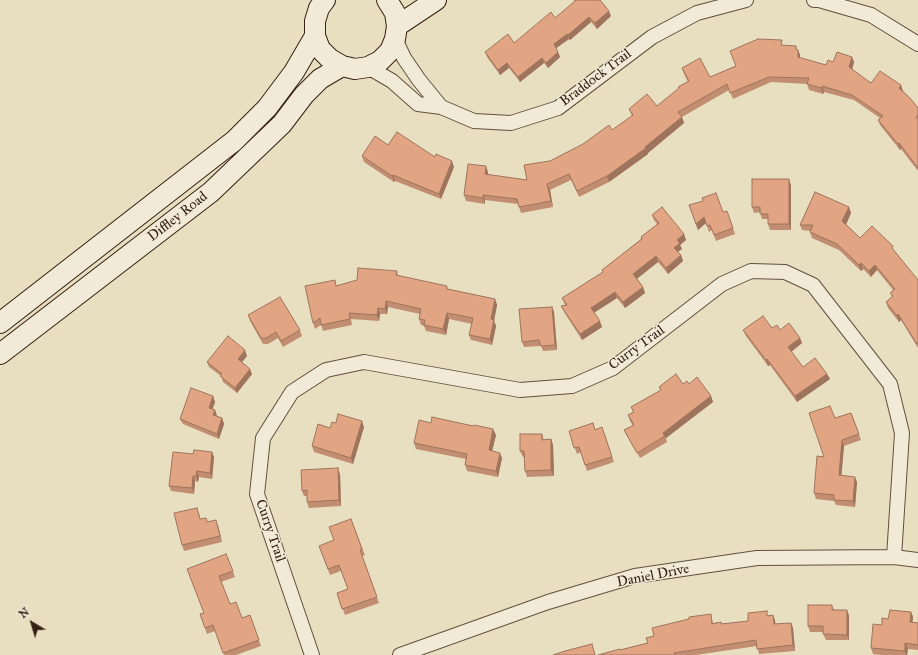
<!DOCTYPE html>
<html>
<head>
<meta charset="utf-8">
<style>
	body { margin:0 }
	#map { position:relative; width:918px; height:655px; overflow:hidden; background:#e8dfc1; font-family:"IM FELL Great Primer",serif }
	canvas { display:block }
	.north { position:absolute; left:12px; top:603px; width:40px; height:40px; -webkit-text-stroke:3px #f0ead7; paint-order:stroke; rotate:322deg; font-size:11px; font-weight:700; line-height:16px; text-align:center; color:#352011 }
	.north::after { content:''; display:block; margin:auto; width:14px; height:18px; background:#352011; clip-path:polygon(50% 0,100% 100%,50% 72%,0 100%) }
</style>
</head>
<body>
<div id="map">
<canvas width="918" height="655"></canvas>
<div class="north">N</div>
</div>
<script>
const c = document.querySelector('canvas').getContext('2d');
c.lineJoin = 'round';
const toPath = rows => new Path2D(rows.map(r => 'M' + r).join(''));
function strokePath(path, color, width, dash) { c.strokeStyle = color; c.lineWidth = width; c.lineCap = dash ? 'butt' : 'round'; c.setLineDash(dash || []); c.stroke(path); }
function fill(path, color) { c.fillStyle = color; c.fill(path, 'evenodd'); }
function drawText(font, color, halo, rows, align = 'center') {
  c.font = font + ' "IM FELL Great Primer",serif'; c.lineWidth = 3; c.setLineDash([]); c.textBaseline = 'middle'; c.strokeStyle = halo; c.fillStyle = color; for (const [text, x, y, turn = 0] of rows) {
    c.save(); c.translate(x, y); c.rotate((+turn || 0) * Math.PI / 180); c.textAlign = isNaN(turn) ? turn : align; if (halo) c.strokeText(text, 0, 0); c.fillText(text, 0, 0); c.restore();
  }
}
const street = toPath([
	[814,0,819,0,871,15,918,44],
	[395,39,404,58,419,80,441,107],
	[368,67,392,81,418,104,441,107,474,121,511,123,558,108,652,37,697,13,746,0],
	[312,655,257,494,263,438,292,392,326,370,364,362,520,390,572,386,613,368,722,284,751,271,785,272,813,285,890,384,902,433,894,557],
	[400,655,548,602,635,576,757,558,894,557,918,560]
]);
const secondary = toPath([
	[325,0,319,8,315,21,315,36,320,49,330,59,342,66,355,69,368,67,380,61,390,51,395,39,397,26,395,13,387,0],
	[397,26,436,0],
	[0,323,234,141,267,108,294,72,315,36],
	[0,354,211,192,282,124,304,95,320,79,342,66]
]);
const wall = toPath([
	[574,0,611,16,597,29,591,22,570,40,569,39,556,48,560,57,548,68,544,63,520,82,509,68,500,75,487,57,485,52,514,43,555,18,575,2],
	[784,45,796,46,797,50,798,50,800,55,800,58,826,65,833,62,852,57,854,62,852,70,871,83,903,91,918,108,918,171,901,149,900,150,880,125,878,120,880,118,854,100,824,92,823,94,809,90,807,84,771,82,733,99,729,90,682,117,684,123,648,153,648,154,609,182,579,197,571,180,550,190,553,207,521,213,518,204,485,200,485,204,466,201,464,195,488,172,488,175,527,180,550,161,612,130,632,116,629,109,657,106,688,82,684,74,682,68,710,77],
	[388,145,435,157,454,167,441,199,395,181,394,182,364,162,362,156],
	[791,185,791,230,770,230,768,224,768,219,762,219,760,212,754,213,752,207],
	[689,205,723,212,727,211,735,234,716,241,712,230,709,232,706,223,698,230],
	[849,207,851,213,846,224,860,238,895,252,918,280,918,348,901,320,899,322,888,308,886,302,892,297,890,293,893,290,877,270,871,277,863,269,861,271,839,250,812,238,810,232,811,231,802,230,800,225],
	[652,215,686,240,680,245,682,249,678,252,681,255,683,261,668,274,658,262,637,279,643,287,645,293,625,308,617,298,594,313,602,327,582,340,564,312,561,306,565,305,562,298,603,272,602,270,641,239,641,237,657,224,654,220],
	[397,271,398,276,449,289,495,299,497,305,494,321,496,326,492,345,471,340,469,335,472,324,449,319,446,335,426,331,424,326,421,325,419,319,420,314,388,307,387,314,380,314,379,321,351,319,352,325,323,331,321,325,315,329,313,323,336,286],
	[552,307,554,312,557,350,543,351,541,346,524,347,522,342],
	[248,315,300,330,302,336,283,347,278,338,268,344,263,344,250,321],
	[772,328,780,330,800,338,802,343,791,352,803,367,827,374,830,379,797,402,770,365,768,366,746,336,743,330],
	[247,356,242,362,252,374,237,393,223,382,221,376,209,367,207,362],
	[683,384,689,384,711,396,713,402,666,438,667,442,640,458,627,436,624,430,633,426,630,421,628,415,633,412,631,407,661,390,659,387],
	[213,396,215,402,212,409,215,410,217,416,222,418,224,424,219,439,183,424,180,419],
	[851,413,861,440,844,446,841,476,857,482,855,507,836,505,834,501,816,499,814,493,835,418],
	[336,423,364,427,353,464,314,452,312,446],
	[431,423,496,435,492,451,502,458,498,477,467,471,465,465,466,459,416,449,414,443],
	[602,427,614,462,587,471,581,452,577,454,569,431,595,430],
	[542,434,544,440,551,439,553,445,554,476,527,477,525,471,524,457,523,457,520,451],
	[212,452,214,457,212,479,199,477,198,482,195,481,194,494,171,491,169,486,193,454],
	[340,474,341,506,309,508,307,502,307,496,304,496,302,491],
	[199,513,200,519,206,518,207,522,218,526,222,542,184,551,182,545],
	[351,519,365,555,362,556,379,603,345,615,337,593,348,589,341,571,330,575,319,546,334,540],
	[226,554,235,577,221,582,230,604,242,618,250,615,261,646,236,655,224,655,215,631,207,634,200,614,204,613],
	[832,605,834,610,849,615,849,640,826,640,823,634,823,632,810,632,808,626],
	[911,612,913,617,912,622,918,623,918,650,908,649,907,655,882,655,873,654,871,648,882,625,888,619],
	[769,615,775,620,775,624,791,623,793,628,795,651,759,654,757,646,696,655,598,655,648,643,654,636,712,619,713,623,721,622,722,624,748,621]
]);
const shadedWall = toPath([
	[609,11,611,16,597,29,595,23],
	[589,17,591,22,570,40,568,35],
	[567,34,569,39,555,49,554,44],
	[798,50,800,55,800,63,798,57],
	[558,52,560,57,548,68,546,63],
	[852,57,854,62,851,73,849,67],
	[542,58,544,63,520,82,518,77],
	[507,63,509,68,500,75,498,70],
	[901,85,903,91,901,94,899,88],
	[822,86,824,92,823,94,821,88],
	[682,117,684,123,648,153,648,154,609,182,607,176,645,147],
	[899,143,901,149,900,150,898,144],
	[452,161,454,167,441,199,439,194],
	[486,166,488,172,487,180,485,174],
	[393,175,395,181,394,182,392,176],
	[789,179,791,185,791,230,789,224],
	[547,184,550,190,553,207,551,201],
	[483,195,485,200,485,204,483,198],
	[849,207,851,213,845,227,842,221],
	[704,217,706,223,698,230,696,224],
	[684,234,686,240,680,245,682,249,676,253,674,248,677,240],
	[681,255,683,261,668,274,666,268],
	[656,256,658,262,635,280,633,274],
	[861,263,863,269,861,271,859,265],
	[875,265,877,270,871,277,869,271],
	[643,287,645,293,625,308,623,302],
	[615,292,617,298,593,313,591,308],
	[495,299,497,305,494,321,496,326,492,345,490,339,491,319],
	[386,301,388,307,387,314,385,309],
	[552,307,554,312,557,350,555,345],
	[378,308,380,314,379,321,377,315],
	[447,313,449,319,446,335,443,329],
	[898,314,901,320,899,322,897,316],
	[600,321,602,327,582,340,580,334],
	[800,338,802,343,790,353,788,347],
	[245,350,247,356,240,364,238,359],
	[767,359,770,365,768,366,766,360],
	[250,369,252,374,237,393,235,388],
	[827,374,830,379,797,402,795,396],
	[213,396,215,402,211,414,209,408],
	[711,396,713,402,666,438,663,433],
	[215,410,217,416,213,415],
	[222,418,224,424,219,439,217,434],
	[362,421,364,427,353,464,351,458],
	[493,429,496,435,491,456,489,450],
	[551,439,553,445,554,476,551,470],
	[842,440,844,446,841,481,839,475],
	[212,452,214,457,212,479,210,473],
	[500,453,502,458,498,477,496,471],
	[338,468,340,474,341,506,339,500],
	[197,471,199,477,198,482,196,476],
	[193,476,195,481,194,494,192,488],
	[855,477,857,482,855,507,853,501],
	[216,520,218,526,222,542,220,536],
	[847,610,849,615,849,640,847,635],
	[911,612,913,617,912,627,910,622],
	[773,615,775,620,776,629,774,624],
	[791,623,793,628,795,651,793,645],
	[905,643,908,649,907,655,906,655,905,651]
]);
const building = toPath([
	[575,0,600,0,609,11,595,23,589,17,568,35,567,34,554,44,558,52,546,63,542,58,518,77,507,63,498,70,485,52,508,34,514,43,551,12,555,18,575,1,575,0],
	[758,39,782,40,781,45,796,46,796,49,798,50,798,57,826,65,828,60,833,62,837,52,852,57,849,67,871,83,880,71,901,85,899,88,910,98,918,108,918,115,916,117,918,120,918,168,899,143,898,144,878,120,883,116,852,95,822,86,821,88,807,84,809,78,769,77,730,93,727,84,678,112,682,117,645,147,646,148,607,176,577,191,569,174,547,184,551,201,519,207,517,199,483,195,483,198,464,195,468,164,486,166,485,174,527,180,524,165,550,161,583,144,609,125,612,130,633,115,629,109,647,94,657,106,679,88,678,87,689,81,682,68,700,58,710,77,736,66,730,51,758,39],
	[397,132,435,157,436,154,452,161,439,194,393,175,392,176,362,156,375,136,388,145,397,132],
	[752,179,789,179,789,224,768,224,768,214,760,214,760,207,752,207,752,179],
	[815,192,849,207,842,221,860,238,872,226,893,246,892,248,918,280,918,343,917,344,898,314,897,316,886,302,893,296,890,293,895,289,875,265,869,271,861,263,859,265,837,244,810,232,813,225,800,225,815,192],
	[716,193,723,212,727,211,733,228,714,235,710,225,707,226,704,217,696,224,689,205,703,201,702,198,716,193],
	[662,207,684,234,677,240,680,243,674,248,681,255,666,268,656,256,633,274,643,287,623,302,615,292,591,308,600,321,580,334,561,306,567,305,562,298,603,272,602,270,642,239,641,237,659,223,652,215,662,207],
	[358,268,397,271,396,275,447,286,447,289,495,299,491,319,494,320,490,339,469,335,473,318,447,313,443,329,424,325,425,320,419,319,421,309,386,301,385,309,378,308,377,315,349,313,350,319,321,325,320,318,313,323,305,286,335,280,336,286,357,280,358,268],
	[280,297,300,330,281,341,276,332,266,338,261,338,248,315,280,297],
	[552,307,555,345,541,346,539,340,522,342,519,309,552,307],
	[763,316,772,328,777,325,780,330,789,323,800,338,788,347,803,367,815,358,827,374,795,396,767,359,766,360,743,330,763,316],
	[228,336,245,350,238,359,250,369,235,388,220,376,222,374,207,362,228,336],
	[676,374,683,384,687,381,689,384,697,377,711,396,663,433,665,436,637,453,624,430,634,425,628,415,634,412,631,407,661,390,659,387,676,374],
	[191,388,213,396,209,408,215,410,213,415,222,418,217,434,180,419,191,388],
	[830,406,835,418,851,413,859,434,842,440,839,475,855,477,853,501,834,500,834,495,814,493,817,456,824,457,809,413,830,406],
	[338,414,362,421,351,458,312,446,318,424,330,428,332,422,336,423,338,414],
	[432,417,473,426,474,425,493,429,489,450,500,453,496,471,465,465,467,454,414,443,419,420,431,423,432,417],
	[593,423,595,430,602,427,612,457,585,465,579,447,574,448,569,431,593,423],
	[520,434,542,434,542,440,551,439,551,470,525,471,524,451,520,451,520,434],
	[194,450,212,452,210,473,197,471,196,476,193,476,192,488,169,486,173,452,193,454,194,450],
	[338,468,339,500,307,502,307,490,302,491,301,470,338,468],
	[197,508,200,519,206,518,207,522,216,520,220,536,182,545,174,513,197,508],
	[351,519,362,549,360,550,377,597,342,609,337,593,348,589,339,565,328,569,319,546,334,540,329,527,351,519],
	[226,554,233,571,219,576,230,604,236,602,242,618,250,615,259,640,223,653,213,625,205,628,200,614,204,613,187,569,226,554],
	[808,605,832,605,832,610,847,610,847,635,823,634,823,626,808,626,808,605],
	[890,610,911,612,910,622,918,623,918,645,905,643,905,651,871,648,873,624,882,625,882,618,888,619,890,610],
	[767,611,767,616,773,615,774,624,791,623,793,645,757,649,756,640,674,653,675,655,598,655,620,649,620,650,648,643,646,638,654,636,652,628,689,619,689,617,711,614,712,624,721,622,721,624,748,621,748,613,767,611],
	[592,644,595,655,553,655,565,651,592,644]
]);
const streetNames = [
	["Braddock Trail",596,78,-37],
	["Diffley Road",178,217,-38],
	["Curry Trail",637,348,-36],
	["Curry Trail",270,531,71],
	["Daniel Drive",653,576,-11]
];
strokePath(street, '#62503d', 16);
strokePath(secondary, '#352011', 22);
strokePath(street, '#f0ead7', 14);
strokePath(secondary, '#f0ead7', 20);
fill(wall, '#c28e72');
fill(shadedWall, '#9e745c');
fill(building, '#e2a584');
strokePath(building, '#9e745c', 1);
drawText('14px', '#352011', '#f0ead7', streetNames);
</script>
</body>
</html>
